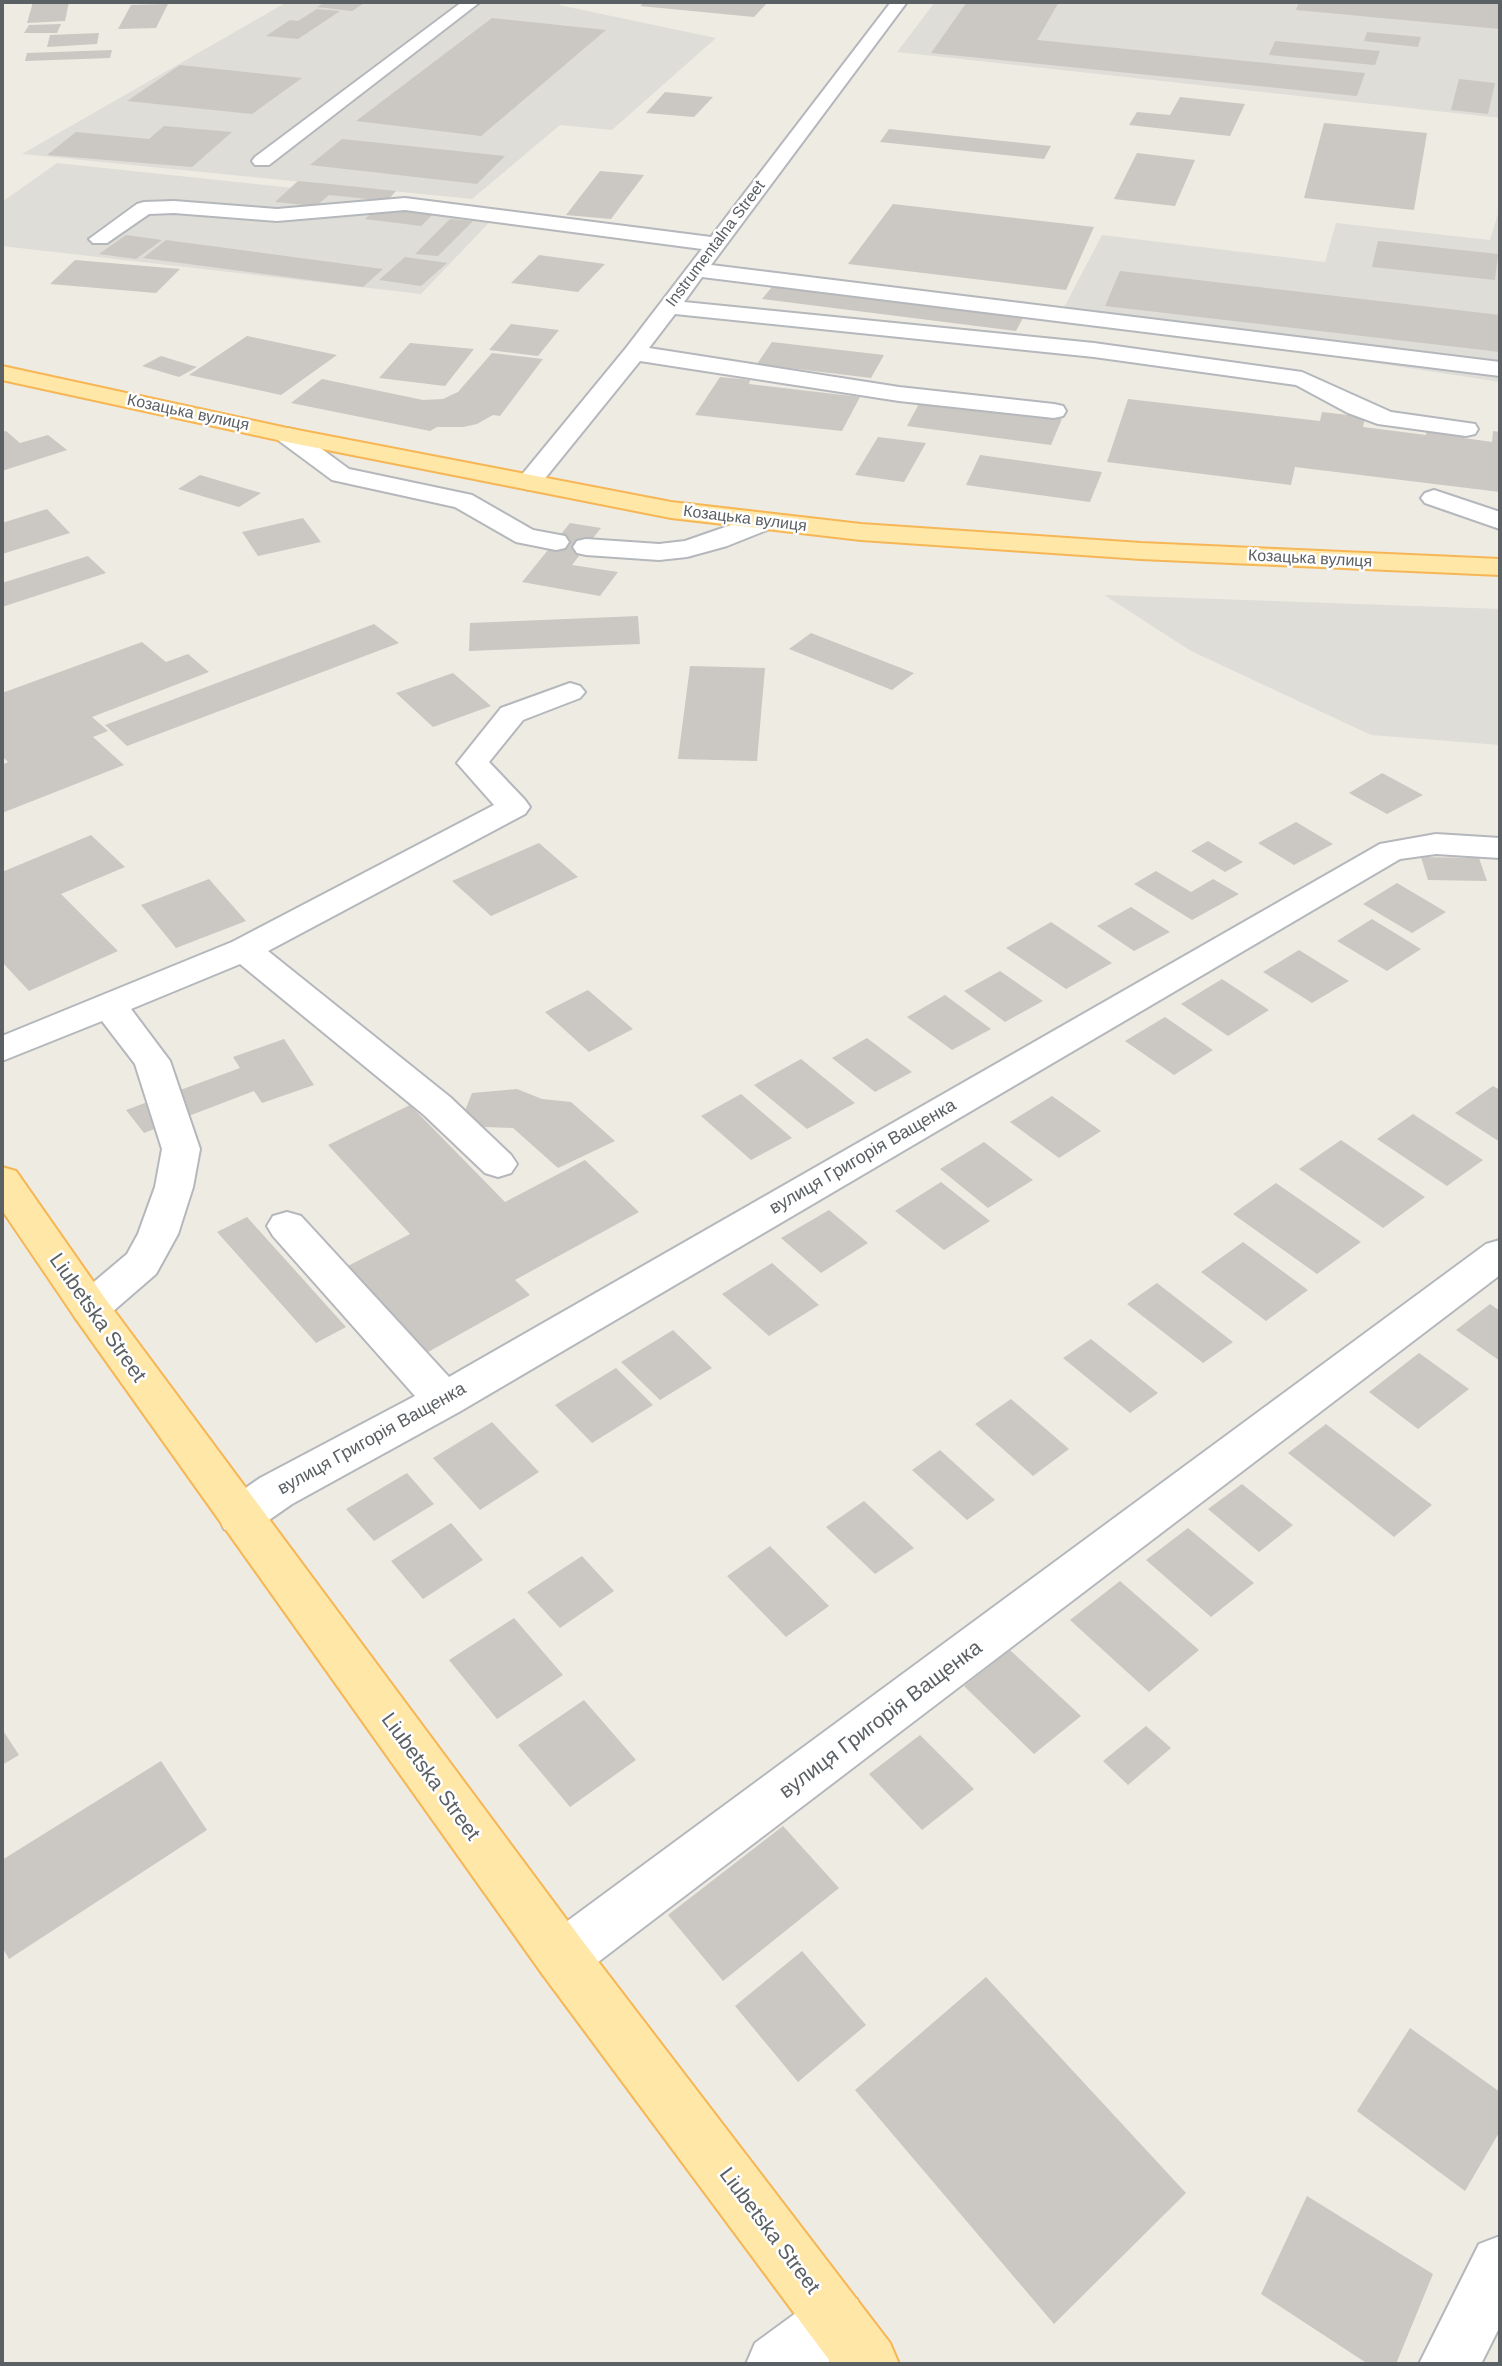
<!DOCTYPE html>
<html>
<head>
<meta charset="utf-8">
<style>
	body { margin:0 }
	#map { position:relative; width:1502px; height:2366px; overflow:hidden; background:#eeebe3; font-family:Helvetica,sans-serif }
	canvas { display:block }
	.frame { position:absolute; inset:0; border:4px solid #5b6064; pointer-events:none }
</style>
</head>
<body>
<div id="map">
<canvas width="1502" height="2366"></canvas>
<div class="frame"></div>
</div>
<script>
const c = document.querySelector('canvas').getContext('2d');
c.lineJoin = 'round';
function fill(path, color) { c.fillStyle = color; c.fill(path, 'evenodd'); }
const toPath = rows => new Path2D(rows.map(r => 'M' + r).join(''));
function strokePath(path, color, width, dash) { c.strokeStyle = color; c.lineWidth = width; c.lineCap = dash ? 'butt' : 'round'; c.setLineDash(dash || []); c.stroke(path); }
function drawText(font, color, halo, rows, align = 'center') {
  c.font = font + ' Helvetica,sans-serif'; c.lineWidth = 5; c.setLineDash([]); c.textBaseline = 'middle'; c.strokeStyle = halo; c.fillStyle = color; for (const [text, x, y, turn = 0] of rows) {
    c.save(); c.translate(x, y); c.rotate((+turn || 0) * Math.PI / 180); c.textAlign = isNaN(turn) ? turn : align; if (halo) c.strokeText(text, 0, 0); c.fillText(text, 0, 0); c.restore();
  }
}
const industrial = toPath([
	[287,2,562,2,559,5,716,38,612,130,560,125,472,199,22,154],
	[935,2,1500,2,1500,118,897,52],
	[57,163,501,210,421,294,2,246,2,202],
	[1500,207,1500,382,1060,315,1102,235,1325,262,1336,223,1490,240],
	[1104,595,1500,609,1500,745,1371,735,1191,651]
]);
const building = toPath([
	[33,2,69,2,65,21,27,23],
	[326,2,366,2,352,11,317,7],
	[645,2,768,2,754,17,640,6],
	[967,2,1059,2,1037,40,1365,73,1357,96,931,53],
	[1299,2,1500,2,1500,29,1296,10],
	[168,4,156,28,118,29,131,5],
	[317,9,340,11,298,39,266,36,290,20,298,21],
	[492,18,606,30,481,136,356,121],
	[61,24,57,33,24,33,29,25],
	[1367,32,1421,37,1418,47,1364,41],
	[99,33,97,44,47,47,50,35],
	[1275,41,1380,51,1375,65,1269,55],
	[112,50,110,58,25,61,27,53],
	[180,65,302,78,252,114,127,101],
	[1459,79,1495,83,1488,114,1451,110],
	[665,92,713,97,694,117,646,113],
	[1180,97,1245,104,1230,136,1129,125,1137,112,1170,115],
	[1324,123,1427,133,1414,210,1304,198],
	[164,126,232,132,192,167,47,155,76,132,149,139],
	[889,129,1051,146,1044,159,880,142],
	[342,139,505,156,477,184,310,165],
	[1137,153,1195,160,1175,206,1114,199],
	[600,171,644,175,611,219,566,215],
	[298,181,340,185,396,191,387,201,329,195,316,206,275,202],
	[893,204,1094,227,1066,290,848,264],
	[378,208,433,214,421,226,365,219],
	[450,219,473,221,438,256,415,254],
	[126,235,162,240,136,259,99,254],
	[166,240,383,269,363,287,143,258],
	[1378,241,1498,254,1495,280,1372,267],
	[539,255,605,264,578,292,511,283],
	[405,257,447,263,421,286,379,280],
	[75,260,180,269,156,293,50,284],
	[1120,271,1500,315,1500,352,1105,306],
	[772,287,1023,318,1016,331,762,299],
	[511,324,559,330,538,356,489,350],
	[247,336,337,355,281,395,189,375],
	[772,342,884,355,871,378,757,364],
	[410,343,474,349,445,386,379,378],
	[492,353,543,359,500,416,493,415,477,424,463,427,437,427,430,431,291,403,322,379,423,400,443,399,458,392],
	[161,356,197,367,179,377,142,366],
	[720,377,750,380,749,384,860,397,842,431,695,415],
	[1128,399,1320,421,1322,412,1365,417,1363,427,1426,435,1427,426,1465,430,1464,438,1492,442,1493,431,1500,432,1500,492,1295,467,1291,485,1107,462],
	[921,400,1062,419,1051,445,907,426],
	[6,431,20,443,48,435,67,450,2,471,2,432],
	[878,437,926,443,904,482,855,475],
	[980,455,1102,472,1090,502,966,485],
	[200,475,261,493,239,507,178,489],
	[47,509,70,533,2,554,2,523],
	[303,518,321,542,258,556,242,532],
	[570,523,601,528,572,565,618,572,600,596,522,582],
	[88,556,106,573,2,607,2,583],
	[638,616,640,644,469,651,470,623],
	[374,624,399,643,127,746,105,725],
	[811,633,914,673,892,690,789,649],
	[142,642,166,662,188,654,209,672,92,717,108,731,93,737,124,765,2,813,2,765,8,762,2,756,2,693],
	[690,666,765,668,757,761,678,759],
	[453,673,491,706,433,727,396,693],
	[1382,773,1423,795,1387,814,1349,793],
	[1296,822,1333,844,1294,865,1258,843],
	[91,835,125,867,61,894,118,951,29,991,2,962,2,872],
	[1208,841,1243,862,1225,872,1191,851],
	[539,843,578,877,491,916,452,881],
	[1421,857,1479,858,1487,881,1428,880],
	[1156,871,1191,892,1213,879,1239,894,1192,920,1134,884],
	[209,879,246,921,176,948,141,905],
	[1397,883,1446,912,1412,933,1363,904],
	[1131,907,1170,932,1134,951,1097,926],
	[1372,919,1421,949,1387,971,1337,941],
	[1051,922,1112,963,1066,989,1006,948],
	[1299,950,1349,981,1312,1003,1263,972],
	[1000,971,1043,1001,1005,1022,964,991],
	[1222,979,1269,1010,1228,1036,1181,1004],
	[588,990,633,1029,589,1052,545,1012],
	[945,995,991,1029,952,1050,907,1017],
	[1165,1017,1213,1050,1174,1075,1125,1041],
	[867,1038,912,1072,875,1092,832,1058],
	[284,1039,314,1085,262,1103,254,1091,144,1133,126,1110,240,1068,233,1057],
	[801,1059,855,1103,807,1129,754,1085],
	[1493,1086,1500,1090,1500,1142,1455,1113],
	[517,1089,542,1099,571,1102,615,1141,558,1168,513,1128,484,1127,464,1113,472,1093],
	[741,1094,792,1138,751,1160,701,1116],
	[1052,1096,1101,1131,1059,1158,1010,1122],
	[410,1105,505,1202,585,1160,639,1212,515,1280,530,1295,421,1356,344,1268,410,1234,328,1145],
	[1413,1114,1483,1160,1447,1186,1377,1139],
	[1341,1140,1425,1197,1383,1228,1299,1169],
	[984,1142,1033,1180,988,1208,940,1169],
	[941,1182,990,1221,944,1250,895,1211],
	[1276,1183,1361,1242,1317,1274,1233,1214],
	[829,1210,868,1243,821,1273,781,1238],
	[247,1217,346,1327,316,1343,217,1232],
	[1243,1242,1308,1290,1266,1321,1201,1272],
	[772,1263,819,1305,769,1336,722,1294],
	[1157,1283,1233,1342,1203,1363,1127,1304],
	[1490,1304,1500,1311,1500,1361,1456,1330],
	[673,1330,712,1368,660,1400,621,1362],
	[1091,1339,1158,1393,1130,1413,1063,1358],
	[1419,1353,1469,1389,1418,1429,1369,1392],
	[616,1368,653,1405,592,1443,555,1405],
	[1011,1399,1069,1449,1033,1476,975,1424],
	[492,1422,539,1472,480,1510,433,1458],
	[1326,1424,1432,1505,1394,1537,1288,1453],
	[940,1450,995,1500,967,1520,912,1470],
	[407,1473,434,1504,374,1541,346,1509],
	[1242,1484,1293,1525,1259,1552,1208,1509],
	[864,1501,914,1548,875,1574,826,1527],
	[451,1523,483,1560,423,1599,391,1561],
	[1188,1528,1254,1583,1211,1617,1146,1560],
	[770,1546,829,1606,786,1637,727,1576],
	[582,1556,614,1591,560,1628,527,1592],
	[1120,1581,1199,1650,1149,1692,1070,1620],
	[514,1618,563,1675,497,1719,449,1660],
	[1010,1650,1081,1716,1034,1754,964,1686],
	[584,1700,636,1760,570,1807,518,1745],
	[1146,1726,1171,1748,1128,1785,1103,1761],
	[2,1729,19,1755,2,1765],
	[920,1735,974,1789,922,1830,869,1774],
	[161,1761,207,1830,9,1959,2,1947,2,1860],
	[783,1826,839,1888,723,1981,668,1915],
	[802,1951,866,2025,798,2082,735,2006],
	[986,1977,1186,2193,1054,2324,855,2090],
	[1410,2028,1500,2092,1500,2131,1465,2191,1357,2111],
	[1307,2196,1433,2274,1396,2364,1368,2364,1261,2294]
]);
const minor = toPath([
	[462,2,480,2,269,165,255,165,252,161,255,157,462,2],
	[891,2,907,2,711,265,1500,362,1500,376,702,277,684,302,1094,343,1302,372,1391,412,1475,424,1478,429,1475,434,1466,436,1378,424,1348,413,1296,385,1094,357,675,314,649,348,899,387,1054,404,1063,406,1066,411,1063,416,1054,418,899,401,640,361,538,487,529,490,520,487,516,482,520,477,626,348,702,249,405,210,277,221,174,213,149,214,107,243,93,243,89,239,137,204,144,202,174,201,277,209,405,198,711,237,891,2],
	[287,428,296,430,349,469,472,495,533,530,565,536,569,542,565,548,556,550,516,542,455,507,332,480,278,440,275,435,278,430,287,428],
	[1434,490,1500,512,1500,529,1425,503,1421,498,1425,493,1434,490],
	[763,514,772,516,776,522,772,528,727,546,687,557,659,560,586,555,577,553,573,547,577,541,586,539,659,544,685,541,763,514],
	[570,683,580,686,585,692,580,698,523,720,489,762,525,800,530,807,525,814,268,951,450,1097,511,1155,517,1164,511,1173,498,1177,485,1173,424,1115,240,964,131,1009,170,1061,200,1149,193,1187,178,1234,156,1274,104,1319,90,1323,76,1319,70,1308,76,1297,127,1254,138,1234,155,1187,162,1149,135,1064,102,1021,2,1061,2,1036,232,942,494,805,457,763,501,708,570,683],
	[1436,834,1500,838,1500,858,1436,854,1400,859,459,1412,292,1504,256,1529,240,1534,224,1529,218,1516,224,1503,260,1478,415,1396,273,1236,267,1226,273,1216,287,1212,301,1216,449,1377,1380,844,1436,834],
	[1500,1240,1500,1275,581,1975,562,1983,543,1975,536,1957,543,1939,1486,1244,1500,1240],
	[1500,2236,1500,2326,1481,2364,1419,2364,1479,2244,1500,2236],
	[836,2290,857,2299,866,2320,857,2341,826,2364,746,2364,755,2343,815,2299,836,2290]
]);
const major = toPath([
	[2,366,287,428,671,502,861,524,1141,543,1500,559,1500,575,1141,559,861,540,671,518,287,442,2,380,2,366],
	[2,1167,16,1171,104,1297,581,1939,890,2343,899,2364,832,2364,543,1975,76,1319,2,1210,2,1167]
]);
const farStreetnames = [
	["Instrumentalna Street",716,244,-53],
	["Козацька вулиця",188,413,12],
	["Козацька вулиця",745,519,7],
	["Козацька вулиця",1310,559,3]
];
const streetNames = [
	["вулиця Григорія Ващенка",863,1157,-30],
	["вулиця Григорія Ващенка",372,1439,-29]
];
const nearStreetnames = [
	["Liubetska Street",97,1318,55],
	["вулиця Григорія Ващенка",881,1720,-37],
	["Liubetska Street",430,1777,54],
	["Liubetska Street",769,2231,53]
];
fill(industrial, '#dfddd8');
fill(building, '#cbc7c2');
strokePath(minor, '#b4b7bb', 4);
strokePath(major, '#f6b655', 4);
fill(minor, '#fff');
fill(major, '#ffe7a8');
drawText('16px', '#5b6064', '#fff', farStreetnames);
drawText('18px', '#5b6064', '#fff', streetNames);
drawText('21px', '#5b6064', '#fff', nearStreetnames);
</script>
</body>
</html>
